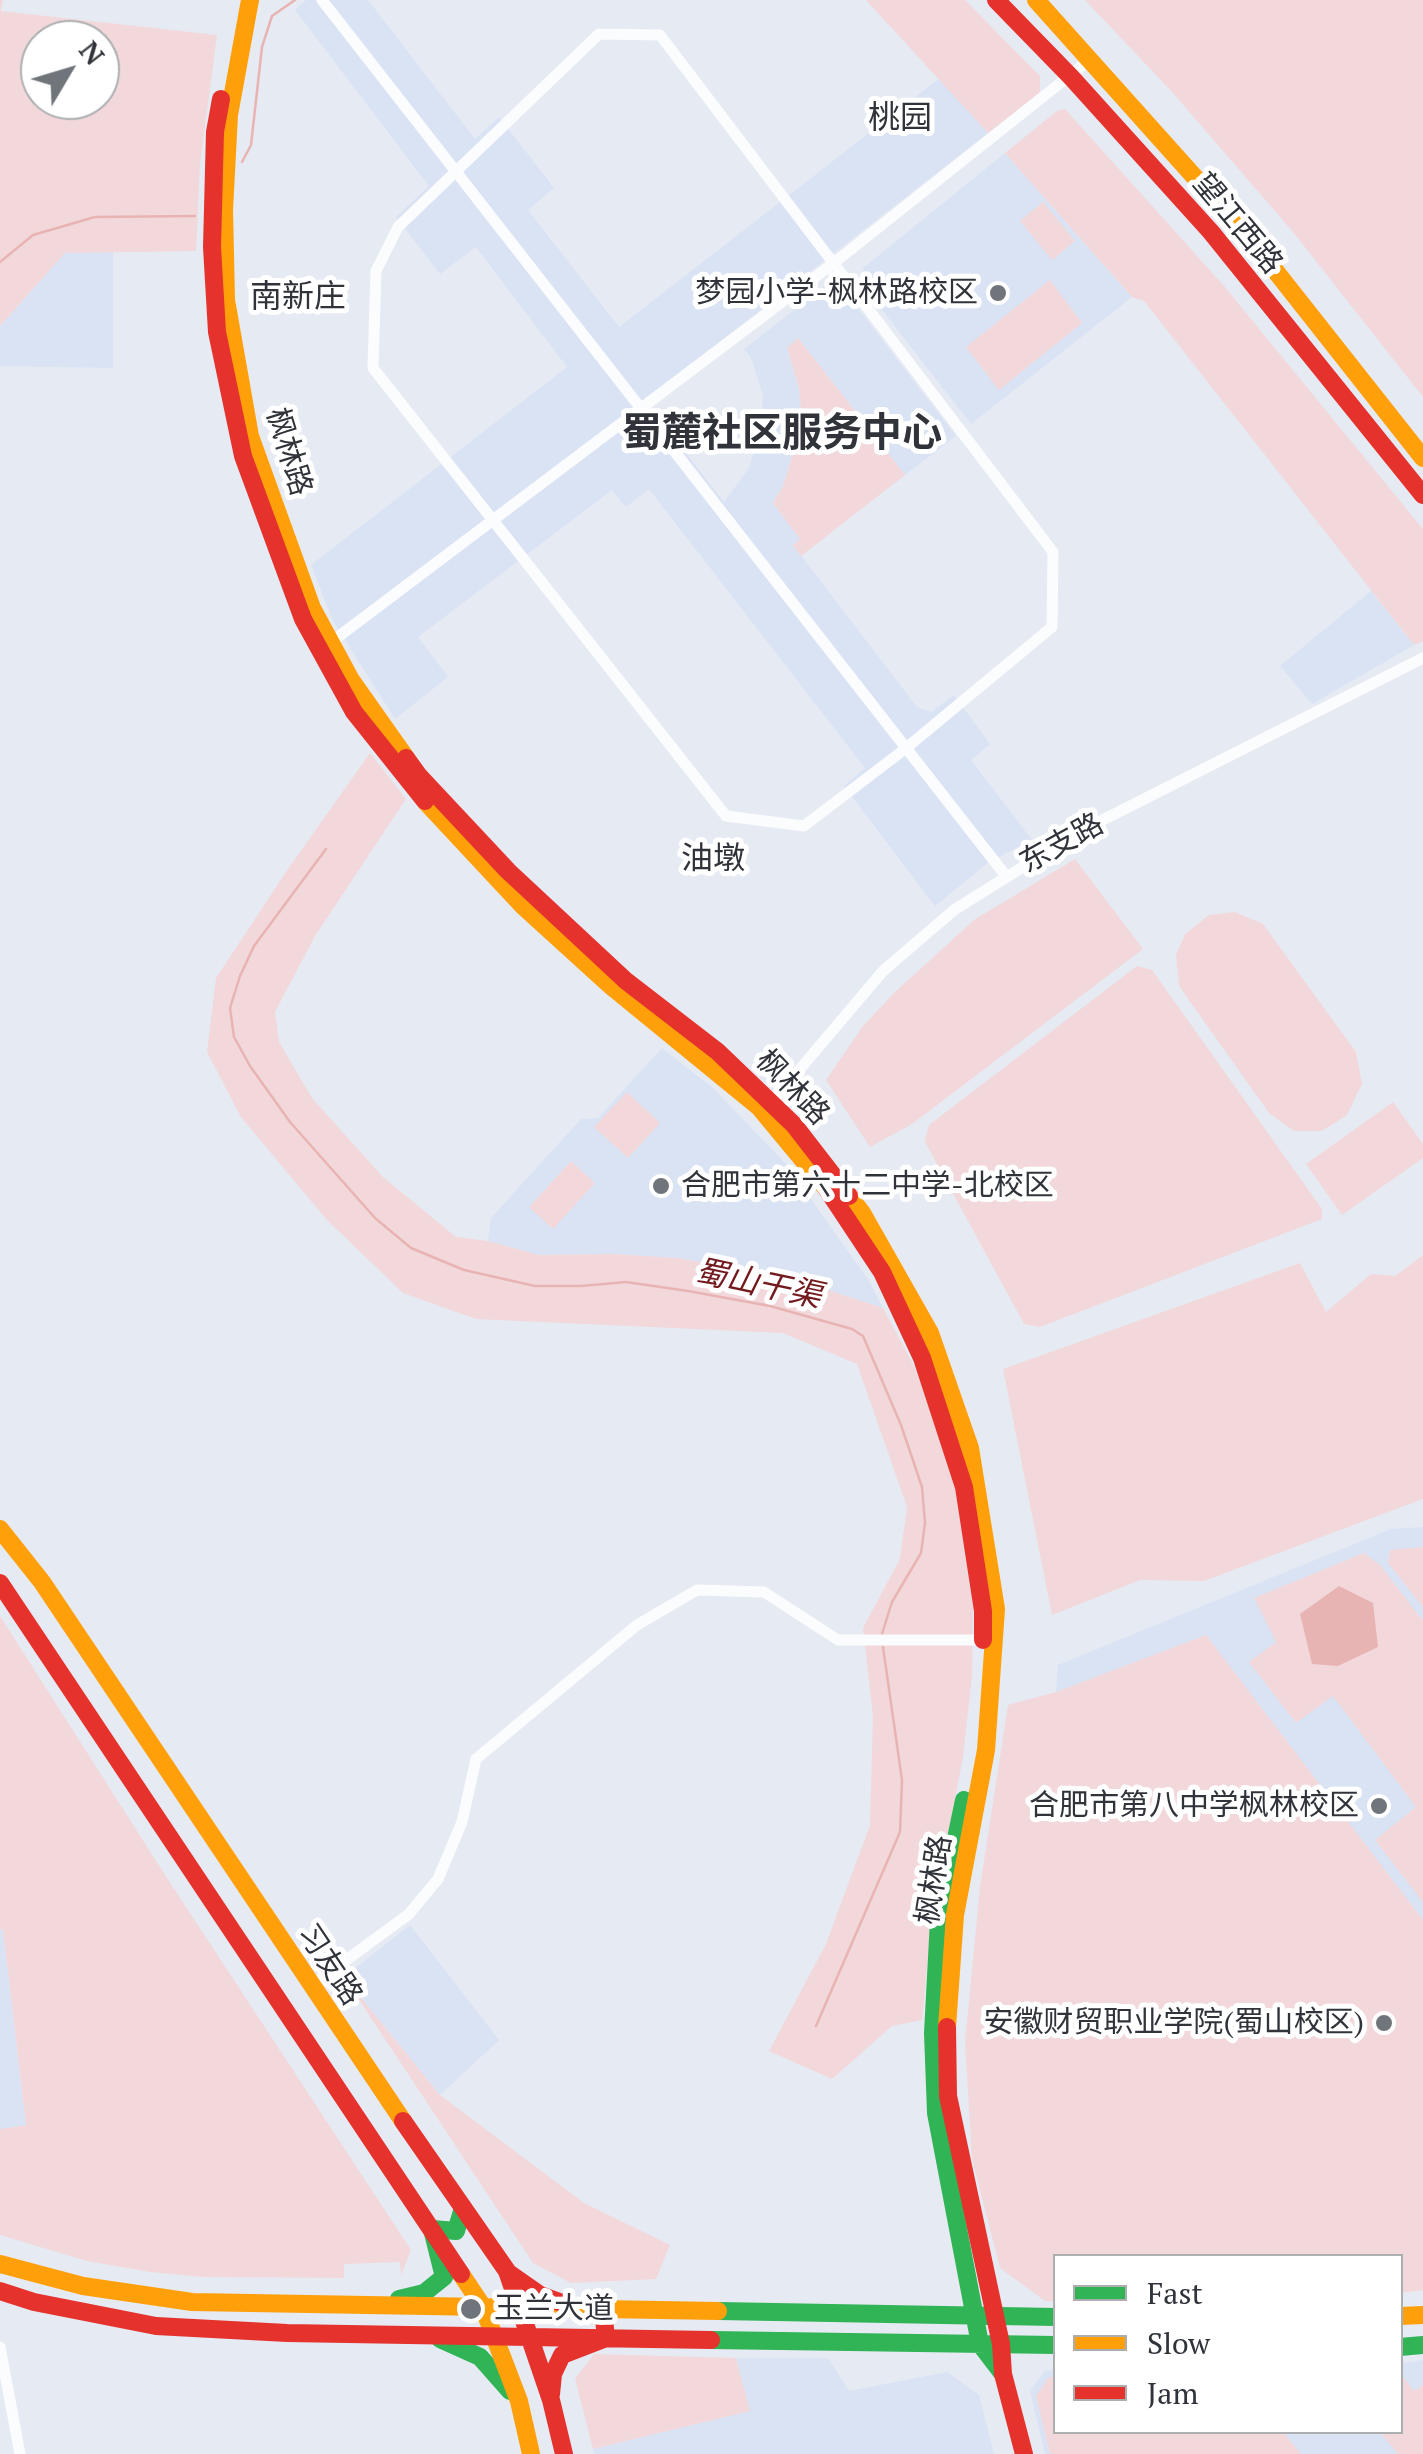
<!DOCTYPE html>
<html>
<head>
<meta charset="utf-8">
<style>
	body { margin:0 }
	#map { position:relative; width:1423px; height:2454px; overflow:hidden; background:#e6eaf3; font-family:"PT Serif",serif }
	canvas { display:block }
	.legend { position:absolute; left:1053px; top:2254px; width:350px; height:180px; box-sizing:border-box; background:#fff; border:2px solid #acaeb0; margin:0; padding:12px 18px; list-style:none; font-size:30px; color:#30343a }
	.legend li { display:flex; align-items:center; gap:20px; height:50px }
	.legend b { width:50px; border:2px solid #acaeb0 }
	.north { position:absolute; left:20px; top:20px; width:100px; height:100px; box-sizing:border-box; background:#fff; border:2px solid #acaeb0; border-radius:50%; rotate:52deg; font-size:28px; font-weight:700; line-height:40px; text-align:center; color:#30343a }
	.north::after { content:''; display:block; margin:auto; width:35px; height:45px; background:#70747b; clip-path:polygon(50% 0,100% 100%,50% 72%,0 100%) }
</style>
</head>
<body>
<div id="map">
<canvas width="1423" height="2454"></canvas>
<ul class="legend">
<li><b style="height:12px;background:#30b455"></b>Fast</li>
<li><b style="height:12px;background:#ff9f0a"></b>Slow</li>
<li><b style="height:12px;background:#e5322d"></b>Jam</li>
</ul>
<div class="north">N</div>
</div>
<script>
const c = document.querySelector('canvas').getContext('2d');
c.lineJoin = 'round';
function fill(path, color) { c.fillStyle = color; c.fill(path, 'evenodd'); }
const toPath = rows => new Path2D(rows.map(r => 'M' + r).join(''));
function strokePath(path, color, width, dash) { c.strokeStyle = color; c.lineWidth = width; c.lineCap = dash ? 'butt' : 'round'; c.setLineDash(dash || []); c.stroke(path); }
function drawText(font, color, halo, rows, align = 'center') {
  c.font = font + ' "PT Serif","Noto Sans SC",serif'; c.lineWidth = 10; c.setLineDash([]); c.textBaseline = 'middle'; c.strokeStyle = halo; c.fillStyle = color; for (const [text, x, y, turn = 0] of rows) {
    c.save(); c.translate(x, y); c.rotate((+turn || 0) * Math.PI / 180); c.textAlign = isNaN(turn) ? turn : align; if (halo) c.strokeText(text, 0, 0); c.fillText(text, 0, 0); c.restore();
  }
}
const built = toPath([
	[306,0,368,0,475,139,499,117,554,188,528,210,619,327,940,78,988,133,645,400,724,502,749,468,761,431,763,395,751,358,744,349,826,285,850,298,956,436,905,475,798,338,787,348,799,388,802,425,783,486,773,503,800,539,793,545,917,707,931,712,954,695,990,744,971,760,1032,840,989,862,935,906,844,786,865,768,649,489,626,507,612,490,418,637,448,677,395,719,333,621,311,565,567,367,476,247,440,274,396,217,429,186,295,10],
	[1005,153,1132,297,971,424,865,288,863,268],
	[113,252,113,368,0,366,0,326,64,253],
	[1371,591,1414,645,1312,704,1280,666],
	[662,1048,714,1089,786,1164,869,1281,883,1308,797,1280,677,1258,614,1254,539,1255,488,1241,491,1218,581,1119,598,1118],
	[1423,1527,1423,2090,1056,1692,1058,1665,1391,1529],
	[410,1925,499,2040,440,2095,344,1977],
	[0,1929,3,1929,26,2126,0,2129],
	[736,2358,828,2358,849,2391,947,2372,979,2395,994,2454,594,2454,593,2449,749,2411],
	[1423,2360,1423,2454,1045,2454,1030,2391,1045,2371,1055,2370,1056,2432,1400,2432,1401,2363]
]);
const green = toPath([
	[0,0,3,0,1,11,217,35,200,164,196,251,65,253,0,326],
	[40,40,100,40,100,100,40,100],
	[866,0,965,0,1040,76,1040,94,988,133],
	[1085,0,1423,0,1423,397,1293,232,1173,93],
	[1065,109,1224,286,1423,529,1423,641,1414,645,1144,301,1132,297,1005,153,1057,111],
	[1043,202,1075,241,1052,260,1020,221],
	[1050,280,1082,323,999,390,966,347],
	[798,338,905,475,801,556,793,545,800,539,773,503,783,486,802,425,799,388,787,348],
	[370,753,406,799,315,936,275,1012,279,1042,312,1098,383,1177,456,1237,488,1241,539,1255,614,1254,677,1258,797,1280,883,1308,925,1387,958,1493,973,1609,972,1675,963,1757,932,1917,922,2020,892,2026,832,2079,769,2051,826,1944,870,1825,873,1716,863,1628,900,1559,907,1507,857,1364,783,1333,476,1319,403,1293,327,1220,241,1117,207,1052,216,978,288,869],
	[1075,859,1143,949,912,1124,870,1147,826,1080,863,1026,894,993,974,920],
	[1235,912,1263,924,1356,1052,1362,1084,1347,1115,1322,1131,1294,1131,1269,1113,1179,986,1176,955,1185,934,1209,915],
	[1137,966,1152,970,1322,1209,1322,1219,1040,1327,1024,1324,925,1142,929,1125],
	[627,1092,660,1123,628,1158,594,1127],
	[1393,1102,1423,1144,1423,1158,1342,1215,1306,1164],
	[571,1161,595,1183,553,1229,529,1207],
	[1423,1255,1423,1499,1204,1581,1140,1580,1052,1615,1003,1369,1300,1263,1326,1312,1371,1274,1395,1276],
	[1423,1547,1423,1607,1388,1563,1390,1550],
	[1364,1553,1380,1565,1423,1621,1423,1902,1375,1840,1416,1807,1333,1696,1296,1723,1249,1662,1276,1642,1254,1598],
	[0,1616,165,1875,411,2250,401,2275,400,2262,344,2264,344,2278,203,2277,150,2272,87,2261,0,2235,0,2129,26,2125,3,1930,0,1929],
	[1206,1635,1423,1920,1423,2290,1401,2293,1400,2256,1056,2256,1055,2301,1045,2301,1000,2268,972,2159,965,2042,980,1887,1008,1705,1056,1692],
	[344,1977,440,2095,584,2203,670,2245,656,2279,571,2283,533,2263],
	[594,2354,736,2358,750,2411,593,2449,575,2379],
	[1401,2374,1414,2391,1423,2385,1423,2454,1398,2454,1380,2432,1400,2432],
	[1049,2377,1055,2377,1056,2432,1283,2432,1301,2454,1050,2454,1036,2396]
]);
const water = toPath([
	[1339,1586,1373,1603,1378,1647,1338,1666,1312,1664,1300,1614]
]);
const stream = toPath([
	[242,162,251,145,262,47,272,16,295,0],
	[0,262,33,235,95,217,195,216],
	[326,849,254,946,240,976,230,1008,234,1037,250,1066,290,1122,375,1218,411,1248,464,1270,535,1286,581,1286,626,1282,688,1291,770,1306,852,1329,863,1336,901,1425,922,1487,925,1523,921,1553,892,1602,882,1634],
	[816,2026,900,1832,902,1780,883,1647]
]);
const street = toPath([
	[322,0,1006,876],
	[599,34,660,35,1053,552,1052,627,905,749,804,826,726,816,373,368,376,271,398,227,599,34],
	[326,646,835,262,1088,61],
	[767,1108,883,971,954,910,1077,833,1423,658],
	[311,1986,409,1914,438,1879,462,1822,476,1759,637,1625,697,1590,764,1592,838,1640,986,1640],
	[0,2347,20,2454]
]);
const fast = toPath([
	[964,1800,939,1920,933,2033,936,2113,980,2344,1003,2374],
	[399,2299,424,2293,444,2277,432,2229,456,2231,463,2208],
	[718,2311,1056,2317],
	[440,2339,480,2357,510,2391],
	[711,2340,1056,2345],
	[1400,2347,1423,2345]
]);
const slow = toPath([
	[250,0,229,115,224,210,226,300,250,436,312,608,351,680,406,758],
	[1036,0,1251,240,1423,458],
	[425,801,523,906,611,986,759,1107,827,1189],
	[849,1196,862,1213,930,1333,970,1448,996,1609,986,1750,955,1915,947,2027],
	[0,1529,42,1582,403,2121],
	[0,2264,83,2286,192,2302,718,2311],
	[461,2274,483,2307,519,2401,531,2454],
	[1400,2316,1423,2315]
]);
const jam = toPath([
	[996,0,1071,77,1211,232,1423,495],
	[221,99,215,132,212,247,217,332,243,456,303,619,354,712,425,801],
	[406,758,419,776,508,871,625,980,717,1051,794,1125,849,1196],
	[827,1189,882,1272,922,1358,964,1487,983,1611,983,1640],
	[0,1583,461,2274],
	[947,2027,948,2096,1001,2344,1003,2374,1024,2454],
	[403,2121,507,2271,551,2400,564,2454],
	[507,2272,540,2295,562,2303],
	[0,2291,34,2302,156,2326,287,2333,711,2340],
	[551,2394,553,2374,562,2355,606,2338,603,2309]
]);
const markers = [
	[998,293,10,"#70747b"],
	[661,1186,10,"#70747b"],
	[1379,1806,10,"#70747b"],
	[1384,2023,10,"#70747b"],
	[471,2309,12,"#70747b"]
];
const streetNames = [
	["望江西路",1237,224,50],
	["枫林路",288,452,73],
	["东支路",1062,844,-29],
	["枫林路",792,1088,46],
	["枫林路",935,1880,-81],
	["习友路",329,1965,56]
];
const poiNames = [
	["梦园小学-枫林路校区",978,293],
	["合肥市第六十二中学-北校区",681,1186,"left"],
	["合肥市第八中学枫林校区",1359,1806],
	["安徽财贸职业学院(蜀山校区)",1364,2023],
	["玉兰大道",494,2309,"left"]
];
const neighbourhoodNames = [
	["桃园",900,119],
	["南新庄",298,298],
	["油墩",713,860]
];
const waterNames = [
	["蜀山干渠",758,1285,12]
];
const districtNames = [
	["蜀麓社区服务中心",782,435]
];
fill(built, '#dae3f4');
fill(green, '#f2d8da');
fill(water, '#e8b4b3');
strokePath(stream, '#e8b4b3', 2.5);
strokePath(street, '#fbfcfd', 11);
strokePath(fast, '#30b455', 18);
strokePath(slow, '#ff9f0a', 18);
strokePath(jam, '#e5322d', 18);
for (const [x, y, r, color] of markers) { const dot = new Path2D(); dot.arc(x, y, r, 0, 2 * Math.PI); c.fillStyle = color; c.fill(dot); strokePath(dot, '#fff', 4); }
drawText('30px', '#30343a', '#fff', streetNames);
drawText('30px', '#30343a', '#fff', poiNames, 'right');
drawText('32px', '#30343a', '#fff', neighbourhoodNames);
drawText('italic 32px', '#721a1e', '#fff', waterNames);
drawText('bold 40px', '#30343a', '#fff', districtNames);
</script>
</body>
</html>
